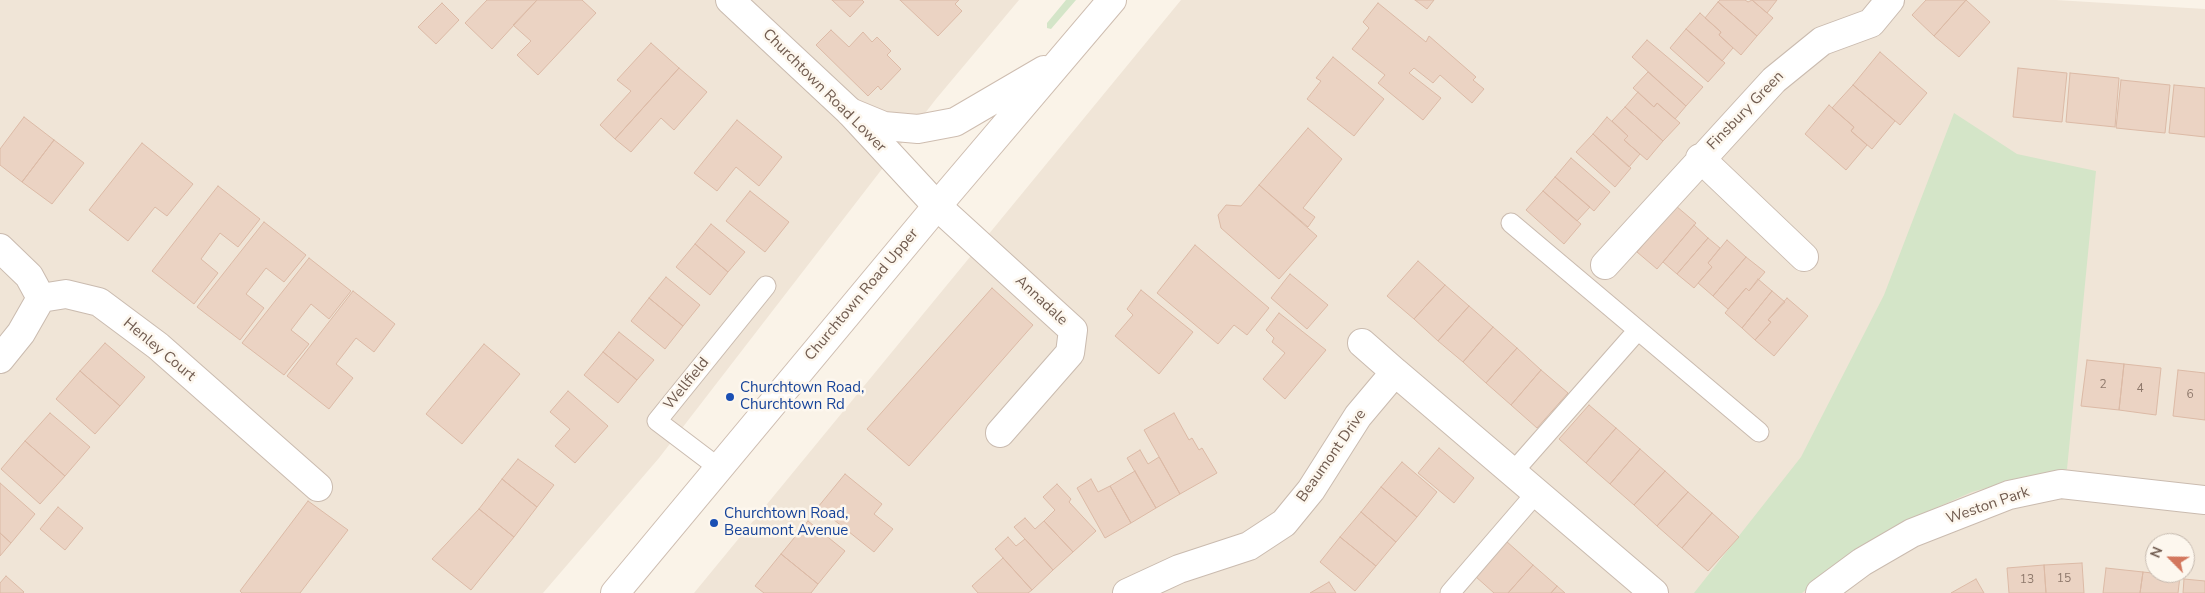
<!DOCTYPE html>
<html>
<head>
<meta charset="utf-8">
<style>
	body { margin:0 }
	#map { position:relative; width:2205px; height:593px; overflow:hidden; background:#faf3e8; font-family:"Nunito Sans",sans-serif }
	canvas { display:block }
	.north { position:absolute; left:2145px; top:533px; width:50px; height:50px; box-sizing:border-box; background:#fdf7ee; border:1px solid #c5b9ae; border-radius:50%; rotate:293deg; font-size:14px; font-weight:700; line-height:20px; text-align:center; color:#705b4f }
	.north::after { content:''; display:block; margin:auto; width:18px; height:22px; background:#d3775d; clip-path:polygon(50% 0,100% 100%,50% 72%,0 100%) }
</style>
</head>
<body>
<div id="map">
<canvas width="2205" height="593"></canvas>
<div class="north">N</div>
</div>
<script>
const c = document.querySelector('canvas').getContext('2d');
c.lineJoin = 'round';
function fill(path, color) { c.fillStyle = color; c.fill(path, 'evenodd'); }
const toPath = rows => new Path2D(rows.map(r => 'M' + r).join(''));
function strokePath(path, color, width, dash) { c.strokeStyle = color; c.lineWidth = width; c.lineCap = dash ? 'butt' : 'round'; c.setLineDash(dash || []); c.stroke(path); }
function drawText(font, color, halo, rows, align = 'center') {
  c.font = font + ' "Nunito Sans",sans-serif'; c.lineWidth = 5; c.setLineDash([]); c.textBaseline = 'middle'; c.strokeStyle = halo; c.fillStyle = color; for (const [text, x, y, turn = 0] of rows) {
    c.save(); c.translate(x, y); c.rotate((+turn || 0) * Math.PI / 180); c.textAlign = isNaN(turn) ? turn : align; if (halo) c.strokeText(text, 0, 0); c.fillText(text, 0, 0); c.restore();
  }
}
const residential = toPath([
	[0,0,1019,0,936,99,659,458,543,593,0,593],
	[1181,0,2056,0,2205,9,2205,593,694,593],
	[2155,543,2185,543,2185,573,2155,573]
]);
const green = toPath([
	[1066,0,1076,0,1051,29,1047,28,1047,23],
	[1954,113,2017,154,2096,171,2067,469,2029,476,1972,492,1899,524,1830,571,1802,593,1694,593,1801,457,1884,295]
]);
const building = toPath([
	[487,0,537,0,492,49,465,23,487,0],
	[537,0,582,0,596,13,538,75,517,55,531,41,513,25,537,0],
	[832,0,862,0,864,2,850,17,832,0],
	[900,0,959,0,955,4,962,11,938,36,900,0],
	[1415,0,1434,0,1427,9,1415,0],
	[1720,0,1745,0,1748,2,1752,0,1773,18,1757,36,1718,2,1720,0],
	[1752,0,1777,0,1767,13,1752,0],
	[1926,0,1966,0,1934,36,1912,15,1926,0],
	[1966,0,1990,22,1959,57,1934,36,1966,0],
	[1718,2,1757,36,1741,55,1719,35,1721,32,1705,18,1718,2],
	[442,3,459,20,436,44,418,27,442,3],
	[1378,3,1426,42,1429,36,1476,77,1473,80,1484,89,1472,103,1440,75,1433,83,1414,68,1409,73,1441,98,1423,120,1378,83,1385,75,1352,49,1369,28,1363,22,1378,3],
	[1700,13,1721,32,1719,35,1733,48,1722,61,1686,29,1700,13],
	[1686,29,1725,63,1708,82,1670,48,1686,29],
	[831,30,849,47,863,32,872,42,877,37,891,51,887,55,901,69,881,90,878,86,868,96,816,45,831,30],
	[1647,40,1703,87,1686,106,1632,57,1647,40],
	[651,43,679,68,615,139,600,125,631,91,617,80,651,43],
	[1880,52,1927,93,1900,125,1853,85,1880,52],
	[1333,57,1384,99,1354,136,1307,99,1321,81,1316,78,1333,57],
	[679,68,707,92,674,130,661,118,631,152,615,139,679,68],
	[2018,68,2067,73,2062,122,2013,117,2018,68],
	[1648,72,1686,106,1675,119,1657,103,1654,107,1633,88,1648,72],
	[2070,73,2119,78,2115,127,2066,122,2070,73],
	[2121,80,2170,85,2165,133,2116,128,2121,80],
	[1853,85,1895,121,1872,149,1851,131,1854,127,1832,108,1853,85],
	[2174,85,2205,88,2205,137,2169,133,2174,85],
	[1638,92,1654,107,1657,103,1680,123,1663,141,1625,107,1638,92],
	[1829,105,1854,127,1851,131,1867,145,1846,170,1805,134,1829,105],
	[1625,107,1663,141,1647,160,1624,140,1628,136,1612,121,1625,107],
	[24,117,54,140,22,182,0,165,0,149,24,117],
	[1607,117,1628,136,1624,140,1640,154,1629,167,1593,134,1607,117],
	[737,120,782,157,759,186,736,167,717,191,694,173,737,120],
	[1308,128,1342,159,1303,208,1315,217,1308,227,1259,185,1308,128],
	[1593,134,1631,168,1615,187,1576,152,1593,134],
	[54,140,84,163,52,204,22,182,54,140],
	[142,143,193,184,167,216,155,207,128,241,89,210,142,143],
	[1571,158,1610,192,1594,211,1555,177,1571,158],
	[1555,177,1590,207,1577,221,1543,191,1555,177],
	[1259,185,1317,236,1279,279,1221,228,1218,215,1226,205,1241,206,1259,185],
	[218,186,260,219,238,247,220,233,201,259,218,273,194,304,152,271,218,186],
	[750,191,789,222,765,252,726,221,750,191],
	[1543,191,1581,224,1564,244,1526,210,1543,191],
	[1676,206,1696,223,1657,269,1637,252,1676,206],
	[264,222,306,255,284,282,266,268,246,294,264,308,240,340,197,307,264,222],
	[711,224,745,252,728,272,695,244,711,224],
	[1694,225,1708,238,1677,274,1663,262,1694,225],
	[1708,238,1720,248,1708,263,1712,267,1694,288,1677,274,1708,238],
	[1727,240,1746,257,1713,296,1698,283,1712,267,1708,263,1727,240],
	[695,244,728,272,710,295,676,267,695,244],
	[1195,245,1269,308,1247,335,1234,325,1218,344,1157,293,1195,245],
	[1746,257,1765,272,1749,291,1746,288,1728,309,1713,296,1746,257],
	[309,258,351,291,329,319,311,304,291,330,309,344,284,375,242,343,309,258],
	[1418,261,1445,285,1414,319,1387,296,1418,261],
	[1290,274,1328,305,1307,329,1271,298,1290,274],
	[666,277,700,305,683,326,649,298,666,277],
	[1758,279,1772,291,1742,328,1725,313,1746,288,1749,291,1758,279],
	[1445,285,1469,306,1438,341,1414,319,1445,285],
	[992,288,1033,325,909,466,867,429,992,288],
	[1141,290,1193,332,1159,374,1115,336,1133,315,1127,309,1141,290],
	[353,291,395,324,374,352,356,338,336,364,353,378,329,409,287,376,353,291],
	[1772,291,1785,302,1768,320,1771,322,1755,340,1742,328,1772,291],
	[649,298,683,326,665,349,631,321,649,298],
	[1787,298,1808,316,1774,356,1755,340,1771,322,1768,320,1787,298],
	[1469,306,1493,327,1463,362,1438,341,1469,306],
	[1279,313,1326,350,1285,399,1263,379,1285,353,1272,342,1274,338,1266,330,1279,313],
	[1493,327,1517,348,1486,383,1463,362,1493,327],
	[619,332,654,360,637,380,603,352,619,332],
	[105,343,145,377,120,406,80,371,105,343],
	[484,344,520,374,462,444,426,414,484,344],
	[1517,348,1541,370,1511,405,1486,383,1517,348],
	[603,352,637,380,618,403,584,375,603,352],
	[2087,360,2124,364,2119,410,2081,406,2087,360],
	[2124,364,2161,368,2156,415,2119,410,2124,364],
	[1541,370,1568,393,1537,428,1511,405,1541,370],
	[2178,370,2205,373,2205,420,2173,416,2178,370],
	[80,371,120,406,95,434,56,399,80,371],
	[568,391,608,426,575,463,555,446,570,429,550,412,568,391],
	[1589,405,1616,428,1586,463,1559,439,1589,405],
	[50,413,90,447,65,476,25,441,50,413],
	[1174,413,1189,440,1192,438,1199,450,1202,448,1217,473,1180,494,1144,430,1174,413],
	[1616,428,1640,449,1610,484,1586,463,1616,428],
	[25,441,65,476,40,504,1,469,25,441],
	[1439,448,1474,478,1454,503,1418,473,1439,448],
	[1640,449,1665,471,1634,505,1610,484,1640,449],
	[1140,450,1148,464,1159,457,1180,494,1156,508,1127,458,1140,450],
	[518,459,554,485,537,507,502,479,518,459],
	[1402,462,1437,492,1417,517,1381,487,1402,462],
	[1135,471,1156,508,1131,523,1110,486,1135,471],
	[1665,471,1688,492,1657,526,1634,505,1665,471],
	[845,474,882,504,874,514,893,529,874,552,818,507,845,474],
	[502,479,537,507,514,537,479,509,502,479],
	[1091,479,1098,492,1110,486,1131,523,1105,538,1077,488,1091,479],
	[0,483,35,514,11,543,0,533,0,483],
	[1057,484,1071,499,1069,502,1096,531,1073,552,1044,521,1055,510,1043,497,1057,484],
	[1381,487,1417,517,1396,542,1361,512,1381,487],
	[1688,492,1712,513,1682,548,1657,526,1688,492],
	[308,501,348,530,300,593,242,593,240,591,308,501],
	[58,507,83,528,65,550,40,529,58,507],
	[479,509,514,537,471,590,432,559,479,509],
	[1361,512,1396,542,1376,566,1340,537,1361,512],
	[1712,513,1739,537,1708,571,1682,548,1712,513],
	[1025,518,1035,529,1044,521,1073,552,1053,570,1014,527,1025,518],
	[808,521,845,551,818,584,781,554,808,521],
	[0,533,11,543,0,556,0,533],
	[1008,537,1016,546,1025,539,1053,570,1032,590,995,549,1008,537],
	[1340,537,1376,566,1355,591,1320,562,1340,537],
	[1506,541,1533,565,1508,593,1494,593,1475,576,1506,541],
	[781,554,818,584,811,593,764,593,755,586,781,554],
	[1003,558,1032,590,1028,593,978,593,972,586,1003,558],
	[2082,563,2084,593,2046,593,2044,565,2082,563],
	[1533,565,1557,586,1551,593,1508,593,1533,565],
	[2044,565,2046,593,2009,593,2007,568,2044,565],
	[2106,568,2143,572,2140,593,2103,593,2106,568],
	[2143,572,2180,576,2178,593,2140,593,2143,572],
	[6,576,24,592,23,593,0,593,0,583,6,576],
	[1976,579,1984,593,1951,593,1976,579],
	[2184,579,2205,581,2205,593,2183,593,2184,579],
	[1329,582,1336,593,1310,593,1329,582],
	[1557,586,1565,593,1551,593,1557,586]
]);
const service = toPath([
	[1511,223,1759,432],
	[719,468,657,421,766,286],
	[1513,472,1638,330],
	[1450,593,1537,492]
]);
const minor = toPath([
	[1700,158,1804,257],
	[937,206,1073,330,1070,353,1000,433],
	[0,248,29,276,41,298],
	[1605,265,1774,80,1822,41,1871,23,1890,0],
	[1362,343,1395,372],
	[0,359,21,333,41,298,66,294,99,302,158,346,318,487],
	[1127,593,1179,569,1249,546,1284,523,1311,490,1358,416,1395,372,1654,593],
	[1820,593,1862,562,1912,533,2009,495,2061,484,2205,500]
]);
const tertiary = toPath([
	[730,0,850,112,937,206]
]);
const secondary = toPath([
	[850,112,884,126,918,129,955,122,1044,70],
	[615,593,937,206,1112,0]
]);
const markers = [
	[730,397,5,"#1a4fb4"],
	[714,523,5,"#1a4fb4"]
];
const numberNames = [
	["2",2103,385],
	["4",2140,389],
	["6",2190,395],
	["15",2064,579],
	["13",2027,580]
];
const streetNames = [
	["Churchtown Road Lower",824,91,45],
	["Finsbury Green",1746,111,-46],
	["Churchtown Road Upper",862,295,-50],
	["Annadale",1041,301,43],
	["Henley Court",159,350,40],
	["Wellfield",687,384,-51],
	["Beaumont Drive",1332,456,-55],
	["Weston Park",1988,506,-19]
];
const transitNames = [
	["Churchtown Road,",740,388],
	["Churchtown Rd",740,405],
	["Churchtown Road,",724,514],
	["Beaumont Avenue",724,531]
];
fill(residential, '#f0e5d7');
fill(green, '#d4e5c8');
fill(building, '#ebd3c3');
strokePath(building, '#dcbaa6', 1);
strokePath(service, '#cabbaf', 21);
strokePath(minor, '#cabbaf', 30);
strokePath(tertiary, '#cabbaf', 30);
strokePath(secondary, '#cebdb0', 30);
strokePath(service, '#fff', 19);
strokePath(minor, '#fff', 28);
strokePath(tertiary, '#fff', 28);
strokePath(secondary, '#fff', 28);
for (const [x, y, r, color] of markers) { const dot = new Path2D(); dot.arc(x, y, r, 0, 2 * Math.PI); c.fillStyle = color; c.fill(dot); strokePath(dot, '#fdf7ee', 2); }
drawText('12px', '#8f796c', null, numberNames);
drawText('15px', '#705b4f', '#fdf7ee', streetNames);
drawText('15px', '#164399', '#fdf7ee', transitNames, 'left');
</script>
</body>
</html>
